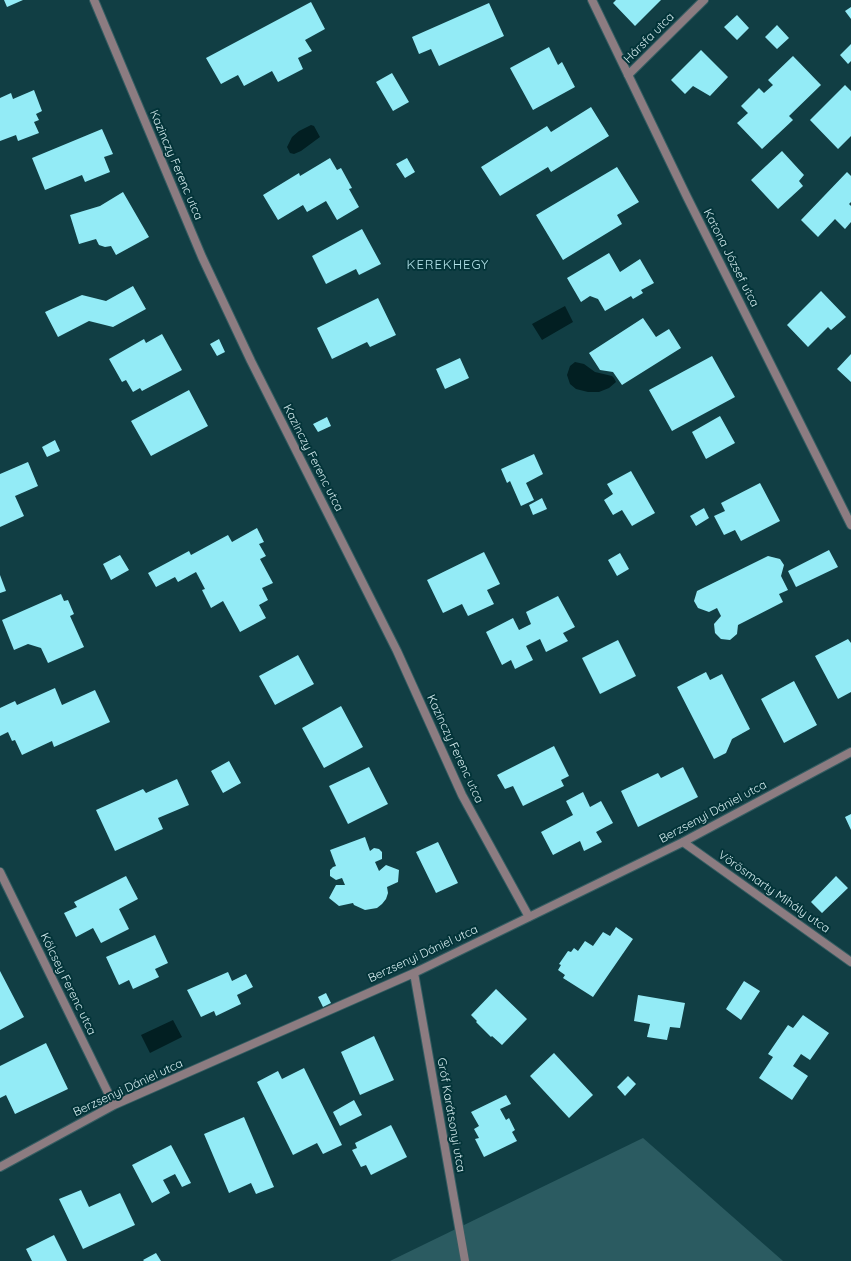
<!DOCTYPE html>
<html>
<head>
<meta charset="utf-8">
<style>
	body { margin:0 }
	canvas { display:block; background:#113e44 }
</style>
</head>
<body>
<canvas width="851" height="1261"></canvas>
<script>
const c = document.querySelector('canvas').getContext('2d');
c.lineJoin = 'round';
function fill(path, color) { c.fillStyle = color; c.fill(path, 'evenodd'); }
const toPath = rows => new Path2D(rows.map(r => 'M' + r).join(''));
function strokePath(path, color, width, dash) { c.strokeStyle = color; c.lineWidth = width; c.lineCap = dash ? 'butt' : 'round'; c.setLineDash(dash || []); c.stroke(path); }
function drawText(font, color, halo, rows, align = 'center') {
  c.font = font + ' Quicksand,sans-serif'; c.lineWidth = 4; c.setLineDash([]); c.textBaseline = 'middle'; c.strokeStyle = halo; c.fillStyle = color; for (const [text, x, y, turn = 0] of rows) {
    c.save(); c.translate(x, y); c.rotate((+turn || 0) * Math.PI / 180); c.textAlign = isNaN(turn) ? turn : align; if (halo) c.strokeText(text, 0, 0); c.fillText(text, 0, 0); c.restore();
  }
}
const green = toPath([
	[643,1138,783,1261,390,1261]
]);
const water = toPath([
	[311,125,314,126,320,137,301,151,294,154,290,153,287,147,292,137,299,131],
	[565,306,573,322,542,340,532,324],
	[575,362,584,364,595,372,612,376,614,378,616,382,609,388,599,392,588,392,576,389,570,384,567,375,570,366],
	[173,1020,182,1037,150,1053,141,1035]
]);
const building = toPath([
	[4,0,23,0,7,7],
	[616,0,661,0,635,26,613,3],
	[311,2,325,29,305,40,312,51,298,58,303,69,278,82,272,71,244,86,238,75,221,84,206,58],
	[489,3,504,36,439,66,431,49,419,54,412,37],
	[851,7,851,19,845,11],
	[737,15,749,28,737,40,724,27],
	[777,25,789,38,777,49,765,37],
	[851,44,851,61,848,64,840,55],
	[549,47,558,65,562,62,575,87,533,110,510,68],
	[701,50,728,77,710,96,693,86,685,94,671,80],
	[793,56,821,85,789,116,793,120,762,149,737,123,748,113,741,106,759,88,764,93,773,85,768,80],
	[392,73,409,102,393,111,376,82],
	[845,85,851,91,851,136,838,149,810,120],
	[34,90,42,111,36,114,39,120,34,122,39,133,18,141,16,135,0,141,0,98,11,93,13,99],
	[591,107,609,136,551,172,548,167,500,196,481,167,547,126,551,132],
	[102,129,113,154,104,157,110,172,85,182,82,175,45,190,32,158],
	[782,151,804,175,799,181,803,186,778,209,751,180],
	[330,158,337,170,341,168,352,188,349,189,359,207,337,220,326,201,307,212,303,205,278,220,263,195,299,173,300,176],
	[407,158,415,172,405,178,396,164],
	[617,167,639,202,617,215,622,224,563,260,536,215],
	[847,172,851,176,851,202,849,204,851,206,851,222,845,229,835,219,818,237,801,220],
	[123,192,149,237,116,255,111,246,105,247,99,245,96,239,79,244,70,215,100,206],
	[362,229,381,264,359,275,356,269,326,284,312,256],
	[609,253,620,272,640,259,654,283,641,290,643,293,633,299,631,296,605,311,598,299,590,296,581,302,567,278],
	[133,286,146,309,113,327,89,321,58,337,45,312,82,295,106,301],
	[821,291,846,317,831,330,828,327,808,347,787,325],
	[378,298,396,335,370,347,367,342,332,359,317,328],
	[643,318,656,337,669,329,681,348,622,385,613,372,600,370,589,353],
	[162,334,182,370,142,391,140,388,133,392,126,380,122,382,109,359,144,339,146,343],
	[219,339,225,352,217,356,210,344],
	[851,354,851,382,837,369],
	[712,356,735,397,672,431,649,390],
	[460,358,469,378,445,389,436,369],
	[189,390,208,426,151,456,131,421],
	[720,416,735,443,706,459,692,432],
	[327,417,331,426,318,432,313,424],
	[55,440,60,451,47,457,42,447],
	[534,454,543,474,526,483,534,500,521,506,510,481,507,483,501,469],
	[28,462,38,486,15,496,24,516,0,527,0,474],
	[631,471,655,513,632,526,622,510,613,515,604,500,613,494,607,484],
	[760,483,780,521,741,541,735,530,724,535,714,516,725,511,721,503],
	[542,498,547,509,533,515,529,505],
	[704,508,709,518,696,526,690,516],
	[257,528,264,542,259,544,266,556,260,559,273,583,262,588,268,600,259,605,266,618,240,632,223,601,211,608,202,590,205,589,196,572,178,582,175,577,156,587,148,573,189,551,191,555,228,535,232,542],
	[829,550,838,567,796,587,788,571],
	[484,552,500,584,487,590,494,604,468,616,462,604,443,613,427,580],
	[620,553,629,569,617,576,608,560],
	[120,555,129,570,111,580,103,564],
	[768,556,780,559,784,565,781,576,788,590,779,594,783,602,738,625,737,634,730,640,721,639,715,633,714,624,721,616,717,608,709,612,698,608,694,601,697,591],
	[0,575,6,591,0,593],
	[61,594,64,601,68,600,74,614,70,616,84,647,48,663,41,648,28,644,14,650,2,620],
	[558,596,575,627,563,633,568,641,546,652,540,639,526,646,533,660,515,669,511,660,502,665,486,632,513,618,519,630,531,624,526,612],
	[848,639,851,643,851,692,838,699,815,656],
	[618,640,636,676,600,694,582,658],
	[298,655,314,684,275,705,259,676],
	[706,672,710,680,722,674,750,729,732,739,726,753,714,759,677,687],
	[794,681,817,725,784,743,761,699],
	[55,688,62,705,95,690,110,722,54,747,52,741,22,755,15,740,12,741,8,732,0,736,0,708,15,701,17,705],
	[341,706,363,747,324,768,302,728],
	[554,746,569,776,561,780,564,786,523,806,513,786,505,789,497,775],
	[229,761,241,783,223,793,211,771],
	[369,767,388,804,348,824,329,786],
	[683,767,698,797,638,827,621,791,658,773,661,778],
	[177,779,189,805,158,818,163,829,115,851,96,810,143,789,146,793],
	[583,792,590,807,601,801,613,823,596,832,602,842,584,851,580,841,553,855,541,832,573,815,566,801],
	[851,814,851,830,845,817],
	[365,837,370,851,374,848,379,849,382,852,382,859,375,862,379,871,386,865,399,870,398,882,387,887,388,893,386,899,382,904,377,908,365,910,354,905,353,903,339,906,329,898,336,885,345,885,342,878,336,880,330,876,330,870,333,867,336,866,330,850],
	[438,842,458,883,436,893,416,852],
	[126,876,138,899,119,909,129,929,101,943,93,928,76,937,64,913,77,907,74,902],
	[836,876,848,888,822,913,811,902],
	[616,927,633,939,593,997,563,978,565,975,558,970,561,965,559,964,568,951,571,952,574,948,578,951,585,941,593,946,603,932,610,936],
	[155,935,168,963,155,969,159,977,133,989,129,980,119,985,106,957],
	[0,971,24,1017,0,1030],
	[228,972,232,981,246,974,253,987,237,995,241,1004,216,1016,214,1011,201,1017,187,990],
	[744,981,760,991,741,1020,726,1009],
	[496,989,527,1019,502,1045,492,1036,491,1037,476,1022,477,1021,471,1015],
	[326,993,331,1003,323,1007,318,997],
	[638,995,685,1003,680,1028,670,1027,667,1040,647,1037,650,1024,634,1021],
	[803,1015,829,1033,810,1060,801,1054,793,1066,808,1076,792,1100,759,1078,773,1057,768,1054,788,1025,793,1028],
	[374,1036,394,1080,360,1095,341,1052],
	[46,1043,68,1089,15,1114,6,1095,0,1098,0,1066],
	[554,1053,593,1095,569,1118,530,1076],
	[304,1068,342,1145,323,1154,317,1143,293,1155,257,1082,278,1071,282,1079],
	[628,1076,636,1084,625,1096,617,1087],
	[506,1095,511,1104,500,1109,506,1120,509,1118,515,1130,512,1132,517,1141,484,1157,475,1139,479,1138,474,1129,479,1126,471,1112],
	[354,1100,362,1115,340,1126,333,1112],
	[244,1117,274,1187,256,1194,251,1183,229,1193,204,1134],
	[391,1125,407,1157,371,1175,366,1165,361,1167,352,1150,357,1148,355,1143],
	[171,1145,191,1183,182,1187,175,1174,163,1180,170,1193,152,1203,132,1165],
	[81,1190,89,1207,120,1193,135,1225,83,1249,59,1199],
	[54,1235,67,1261,32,1261,26,1249],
	[156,1253,161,1261,144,1261,143,1260]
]);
const minor = toPath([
	[94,0,202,257,251,361,397,651,462,795,529,917],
	[592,0,687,197,851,525],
	[628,75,704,0],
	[683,842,851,962],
	[0,872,114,1105],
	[414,973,465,1261],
	[0,1167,114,1105,414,973,529,917,683,842,851,752]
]);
const streetNames = [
	["Hársfa utca",649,38,-45],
	["Kazinczy Ferenc utca",176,165,67],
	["Katona József utca",731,258,63],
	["Kazinczy Ferenc utca",313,458,63],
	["Kazinczy Ferenc utca",455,749,65],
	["Berzsenyi Dániel utca",713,812,-28],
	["Vörösmarty Mihály utca",774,892,35],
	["Berzsenyi Dániel utca",423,954,-25],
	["Kölcsey Ferenc utca",68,984,64],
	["Berzsenyi Dániel utca",128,1088,-25],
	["Gróf Karátsonyi utca",451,1115,80]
];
const neighbourhoodNames = [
	["KEREKHEGY",448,265]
];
fill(green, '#2b5b61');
fill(water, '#021f22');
fill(building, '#93ebf6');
strokePath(minor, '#345d62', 10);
strokePath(minor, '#8c7c81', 8);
drawText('12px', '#d3eaed', '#033439', streetNames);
c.letterSpacing = '1px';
drawText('13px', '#b4e2e9', '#033439', neighbourhoodNames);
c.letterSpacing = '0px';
</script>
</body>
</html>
